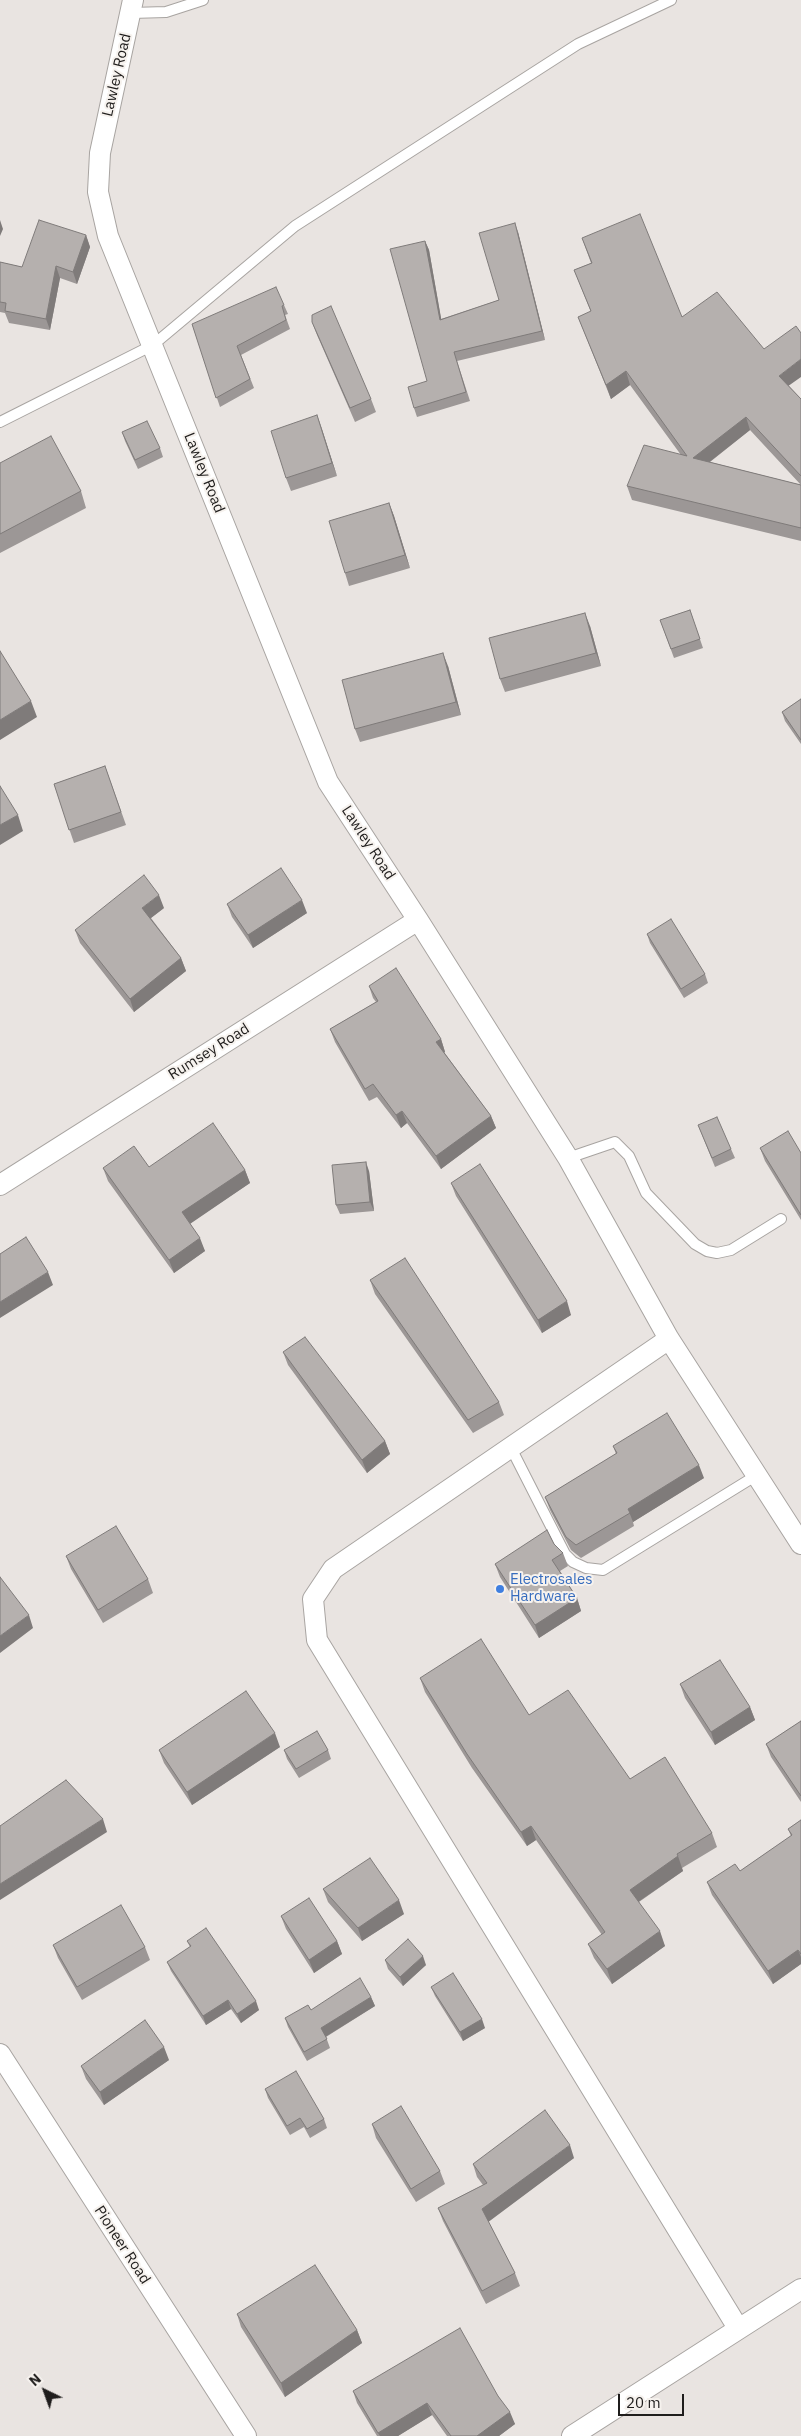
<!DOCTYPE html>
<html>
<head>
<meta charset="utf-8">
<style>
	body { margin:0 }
	#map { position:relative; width:801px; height:2436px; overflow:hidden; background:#e9e4e1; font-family:"IBM Plex Sans",sans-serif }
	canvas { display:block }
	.north { position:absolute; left:20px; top:2366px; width:50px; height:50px; -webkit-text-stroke:4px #f6f2ee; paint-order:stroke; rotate:318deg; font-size:14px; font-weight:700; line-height:20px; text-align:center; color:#1f1d1c }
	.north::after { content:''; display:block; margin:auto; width:18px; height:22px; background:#1f1d1c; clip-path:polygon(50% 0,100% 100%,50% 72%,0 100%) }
	.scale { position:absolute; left:618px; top:2394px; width:66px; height:22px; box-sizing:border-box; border:2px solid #1f1d1c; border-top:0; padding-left:6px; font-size:15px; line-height:18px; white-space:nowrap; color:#1f1d1c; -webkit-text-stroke:4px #f6f2ee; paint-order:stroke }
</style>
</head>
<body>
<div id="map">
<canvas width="801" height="2436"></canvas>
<div class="north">N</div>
<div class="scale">20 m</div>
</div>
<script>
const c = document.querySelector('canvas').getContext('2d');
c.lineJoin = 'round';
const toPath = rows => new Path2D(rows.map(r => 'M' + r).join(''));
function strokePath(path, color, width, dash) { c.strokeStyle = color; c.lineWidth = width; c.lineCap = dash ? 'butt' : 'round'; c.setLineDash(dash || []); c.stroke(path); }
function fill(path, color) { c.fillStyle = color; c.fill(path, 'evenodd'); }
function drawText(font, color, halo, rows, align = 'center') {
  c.font = font + ' "IBM Plex Sans",sans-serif'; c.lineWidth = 4; c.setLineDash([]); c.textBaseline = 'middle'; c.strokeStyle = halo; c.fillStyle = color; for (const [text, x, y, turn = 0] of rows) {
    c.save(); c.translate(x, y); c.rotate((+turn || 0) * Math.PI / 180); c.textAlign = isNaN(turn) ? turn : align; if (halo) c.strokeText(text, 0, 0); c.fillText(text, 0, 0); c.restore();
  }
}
const service = toPath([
	[131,13,166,12,203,0],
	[0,422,153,345,295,226,578,44,671,0],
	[568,1158,615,1142,629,1156,646,1193,695,1244,707,1251,717,1253,731,1250,781,1219],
	[511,1448,565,1554,573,1562,586,1568,603,1570,757,1475]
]);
const minor = toPath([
	[133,0,100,153,98,192,108,236,328,782,418,920,568,1158,669,1339,801,1544],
	[0,1185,418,920],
	[669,1339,333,1569,313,1599,317,1640,738,2328],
	[0,2054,246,2436],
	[572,2436,801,2289]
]);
const wall = toPath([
	[518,232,545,340,457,361,470,401,417,417,414,408,427,381,425,241,429,250,441,319,499,300],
	[86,235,90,247,77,284,60,278,50,330,9,323,5,313,0,312,0,262,22,267],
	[582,238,682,317,789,386,801,399,801,541,632,500,627,486,681,455,630,385,611,399,578,317,591,312,574,270,591,263],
	[750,430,801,485,710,462],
	[284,305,288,314,285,315,290,329,241,355,254,388,220,407,192,324],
	[312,322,371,399,376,412,355,422,317,335],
	[317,415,337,476,291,491,286,478],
	[122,432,160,448,163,457,138,469,125,441],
	[0,463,81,491,86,508,0,553],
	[389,503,394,516,410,568,349,586,345,573],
	[690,610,703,648,674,658,660,620],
	[590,626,601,666,505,692,500,679],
	[448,666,461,715,360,742,355,729],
	[801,699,801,744,785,721,782,712],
	[105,766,126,825,74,843,54,784],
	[227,904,307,913,253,948,232,917],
	[164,908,151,918,181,958,186,971,134,1012,80,943,75,930],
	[647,934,705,974,708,983,684,998,650,943],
	[369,986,441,1039,445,1052,444,1052,491,1116,496,1128,441,1169,407,1123,401,1128,377,1097,369,1101,335,1042,330,1029,376,1002,373,998],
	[698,1125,731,1149,735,1158,715,1167],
	[760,1148,801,1153,801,1220,765,1161],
	[103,1168,245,1170,250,1183,190,1223,205,1251,174,1273,108,1181],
	[369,1171,374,1211,340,1214,336,1205],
	[451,1183,571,1315,542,1333,456,1196],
	[370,1280,499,1402,504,1415,473,1433,375,1294],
	[283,1352,385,1441,390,1454,367,1473,288,1365],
	[613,1446,704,1478,633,1522,634,1526,581,1558,571,1550,550,1510,545,1497,616,1454],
	[554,1544,563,1553,568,1566,560,1571,577,1598,581,1611,539,1638,500,1577,495,1564],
	[66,1556,148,1579,153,1593,103,1623,71,1569],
	[420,1678,529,1715,630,1779,712,1833,717,1847,682,1868,683,1871,639,1902,665,1946,612,1984,594,1958,588,1944,602,1935,536,1840,527,1846,472,1768,425,1692],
	[680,1684,750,1707,755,1720,715,1745,685,1698],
	[801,1721,801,1802,771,1757,766,1744],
	[280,1747,192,1805,164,1763,159,1750],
	[284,1750,328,1750,331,1759,299,1778,287,1759],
	[801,1820,801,1964,773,1984,712,1895,707,1882,740,1871,791,1836,788,1829],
	[323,1889,404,1914,362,1941,328,1902],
	[281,1916,337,1941,342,1954,314,1973,286,1929],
	[187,1941,259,2010,241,2023,231,2009,206,2025,171,1971,167,1962,190,1947],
	[53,1945,145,1947,150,1960,82,2000,58,1958],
	[385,1960,426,1965,403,1986,388,1969],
	[431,1987,485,2028,463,2041,435,1996],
	[371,1997,375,2006,326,2037,330,2048,307,2061,288,2027,285,2018,311,2010],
	[169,2060,104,2105,86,2079,81,2066],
	[265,2089,324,2119,327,2128,310,2138,304,2127,290,2135,268,2098],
	[372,2124,440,2171,445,2184,416,2202,376,2138],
	[574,2158,488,2221,515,2273,520,2286,486,2304,443,2221,438,2208,483,2185,477,2177,473,2164],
	[237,2314,357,2330,362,2343,285,2397,241,2327],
	[353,2391,498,2396,515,2424,499,2436,447,2436,432,2415,398,2436,377,2436,357,2403]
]);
const shadedWall = toPath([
	[0,220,3,229,0,236],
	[515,223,518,232,545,340,542,331],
	[86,235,90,247,77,284,73,272],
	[425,241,429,250,443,329,440,320],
	[56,266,60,278,50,330,46,319],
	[801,359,801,377,784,389,779,376],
	[626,371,630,385,611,399,606,385],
	[317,415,322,429,337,476,332,463],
	[746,417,750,430,698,471,693,458],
	[389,503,394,516,410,568,405,555],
	[585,613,590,626,601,666,596,653],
	[443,653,448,666,461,715,456,702],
	[31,701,37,717,0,740,0,720],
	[18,815,23,831,0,845,0,825],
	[159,895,164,908,147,921,142,908],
	[302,900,307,913,253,948,248,935],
	[181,958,186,971,134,1012,130,999],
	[441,1039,445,1052,441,1055,436,1042],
	[402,1111,407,1123,401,1128,396,1115],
	[491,1116,496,1128,441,1169,436,1156],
	[366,1162,369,1171,374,1211,370,1202],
	[245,1170,250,1183,187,1226,182,1212],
	[200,1238,205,1251,174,1273,169,1260],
	[48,1272,53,1285,0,1318,0,1302],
	[567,1301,571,1315,542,1333,538,1320],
	[385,1441,390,1454,367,1473,362,1460],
	[699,1465,704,1478,633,1522,628,1509],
	[577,1598,581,1611,539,1638,535,1625],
	[29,1615,33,1628,0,1653,0,1636],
	[750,1707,755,1720,715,1745,711,1732],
	[275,1733,280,1747,192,1805,187,1792],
	[103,1819,107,1832,0,1900,0,1884],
	[531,1826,536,1840,527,1846,521,1832],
	[678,1856,683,1871,635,1904,630,1890],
	[399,1900,404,1914,362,1941,358,1928],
	[660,1931,665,1946,612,1984,607,1969],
	[337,1941,342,1954,314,1973,309,1960],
	[798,1950,801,1957,801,1964,773,1984,768,1971],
	[423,1956,426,1965,403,1986,400,1977],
	[371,1997,375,2006,325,2037,321,2028],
	[228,2000,231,2009,206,2025,203,2016],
	[256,2001,259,2010,241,2023,237,2014],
	[482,2019,485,2028,463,2041,460,2032],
	[164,2047,169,2060,104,2105,100,2092],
	[570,2145,574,2158,487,2223,482,2209],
	[357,2330,362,2343,285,2397,281,2383],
	[427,2403,432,2415,398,2436,380,2436,378,2433],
	[510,2412,515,2424,499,2436,477,2436]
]);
const building = toPath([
	[640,214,682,317,717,292,764,349,796,326,801,333,801,359,779,376,801,399,801,476,746,417,693,458,801,485,801,528,627,486,644,445,687,456,626,371,606,385,578,317,591,311,574,270,592,263,582,238,640,214],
	[39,220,86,235,73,272,56,266,46,319,5,311,6,303,0,302,0,262,22,267,39,220],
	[515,223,542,331,454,352,466,392,414,408,408,387,427,381,390,249,425,241,440,320,499,300,479,233,515,223],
	[276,287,284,305,282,306,286,320,237,346,250,379,216,398,192,324,276,287],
	[331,306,371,399,350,408,312,322,312,315,331,306],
	[317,415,332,463,286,478,271,431,317,415],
	[147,421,160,448,135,460,122,432,147,421],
	[51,436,81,491,0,534,0,463,51,436],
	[389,503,405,555,345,573,329,521,389,503],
	[690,610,700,639,671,649,660,620,690,610],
	[585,613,596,653,500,679,489,638,585,613],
	[0,651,31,701,0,720,0,651],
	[443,653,456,702,355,729,342,680,443,653],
	[801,699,801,740,782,712,801,699],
	[105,766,121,812,69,830,54,784,105,766],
	[0,786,18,815,0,825,0,786],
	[281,868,302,900,248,935,227,904,281,868],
	[144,875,159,895,142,908,181,958,130,999,75,930,144,875],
	[671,919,705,974,681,989,647,934,671,919],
	[396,968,441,1039,436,1042,491,1116,436,1156,402,1111,396,1115,373,1084,365,1089,330,1029,378,1001,369,986,396,968],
	[717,1117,731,1149,712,1158,698,1125,717,1117],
	[213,1123,245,1170,182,1212,200,1238,169,1260,103,1168,134,1146,149,1167,213,1123],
	[788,1131,801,1153,801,1215,760,1148,788,1131],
	[366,1162,370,1202,336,1205,332,1165,366,1162],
	[480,1164,567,1301,538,1320,451,1183,480,1164],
	[26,1237,48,1272,0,1302,0,1254,26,1237],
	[405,1258,499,1402,468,1420,370,1280,405,1258],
	[305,1337,385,1441,362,1460,283,1352,305,1337],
	[667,1413,699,1465,628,1509,630,1513,576,1545,566,1537,545,1497,617,1453,613,1446,667,1413],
	[116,1526,148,1579,98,1610,66,1556,116,1526],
	[547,1530,554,1544,563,1553,552,1560,577,1598,535,1625,495,1564,547,1530],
	[0,1577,29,1615,0,1636,0,1577],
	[481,1639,529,1715,568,1690,630,1779,665,1757,712,1833,677,1854,678,1856,630,1890,660,1931,607,1969,588,1944,605,1932,531,1826,521,1832,467,1754,420,1678,481,1639],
	[720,1660,750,1707,711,1732,680,1684,720,1660],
	[246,1691,275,1733,187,1792,159,1750,246,1691],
	[801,1721,801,1796,766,1744,801,1721],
	[317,1731,328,1750,296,1769,284,1750,317,1731],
	[66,1780,103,1819,0,1884,0,1826,66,1780],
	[801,1820,801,1954,798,1950,768,1971,707,1882,735,1864,740,1871,792,1835,788,1829,801,1820],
	[370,1858,399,1900,358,1928,323,1889,370,1858],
	[309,1898,337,1941,309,1960,281,1916,309,1898],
	[121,1905,145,1947,77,1987,53,1945,121,1905],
	[206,1928,256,2001,237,2014,228,2000,203,2016,167,1962,191,1946,187,1941,206,1928],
	[408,1939,423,1956,400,1977,385,1960,408,1939],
	[453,1973,482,2019,460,2032,431,1987,453,1973],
	[360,1978,371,1997,321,2028,327,2039,304,2052,285,2018,308,2005,311,2010,360,1978],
	[145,2020,164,2047,100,2092,81,2066,145,2020],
	[296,2071,324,2119,307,2129,300,2118,287,2126,265,2089,296,2071],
	[401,2106,440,2171,411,2189,372,2124,401,2106],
	[545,2110,570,2145,482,2209,515,2273,482,2291,438,2208,487,2183,473,2164,545,2110],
	[315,2265,357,2330,281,2383,237,2314,315,2265],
	[460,2328,498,2396,510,2412,477,2436,451,2436,427,2403,378,2433,353,2391,460,2328]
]);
const markers = [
	[500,1589,5,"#3f7fe0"]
];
const streetNames = [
	["Lawley Road",117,75,-77],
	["Lawley Road",204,473,68],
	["Lawley Road",368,843,57],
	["Rumsey Road",209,1052,-32],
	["Pioneer Road",122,2245,57]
];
const shopNames = [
	["Electrosales",510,1580],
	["Hardware",510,1597]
];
strokePath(service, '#a8a4a1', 12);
strokePath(minor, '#a8a4a1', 22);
strokePath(service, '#fff', 10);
strokePath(minor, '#fff', 20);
fill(wall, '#9c9796');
fill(shadedWall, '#7f7b7a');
fill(building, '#b5b0ae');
strokePath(building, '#7f7b7a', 1);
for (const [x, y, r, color] of markers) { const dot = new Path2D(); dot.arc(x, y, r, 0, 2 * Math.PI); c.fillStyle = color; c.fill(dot); strokePath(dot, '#f6f2ee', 2); }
drawText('15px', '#1f1d1c', '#f6f2ee', streetNames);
drawText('15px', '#366cbe', '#f6f2ee', shopNames, 'left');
</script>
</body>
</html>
